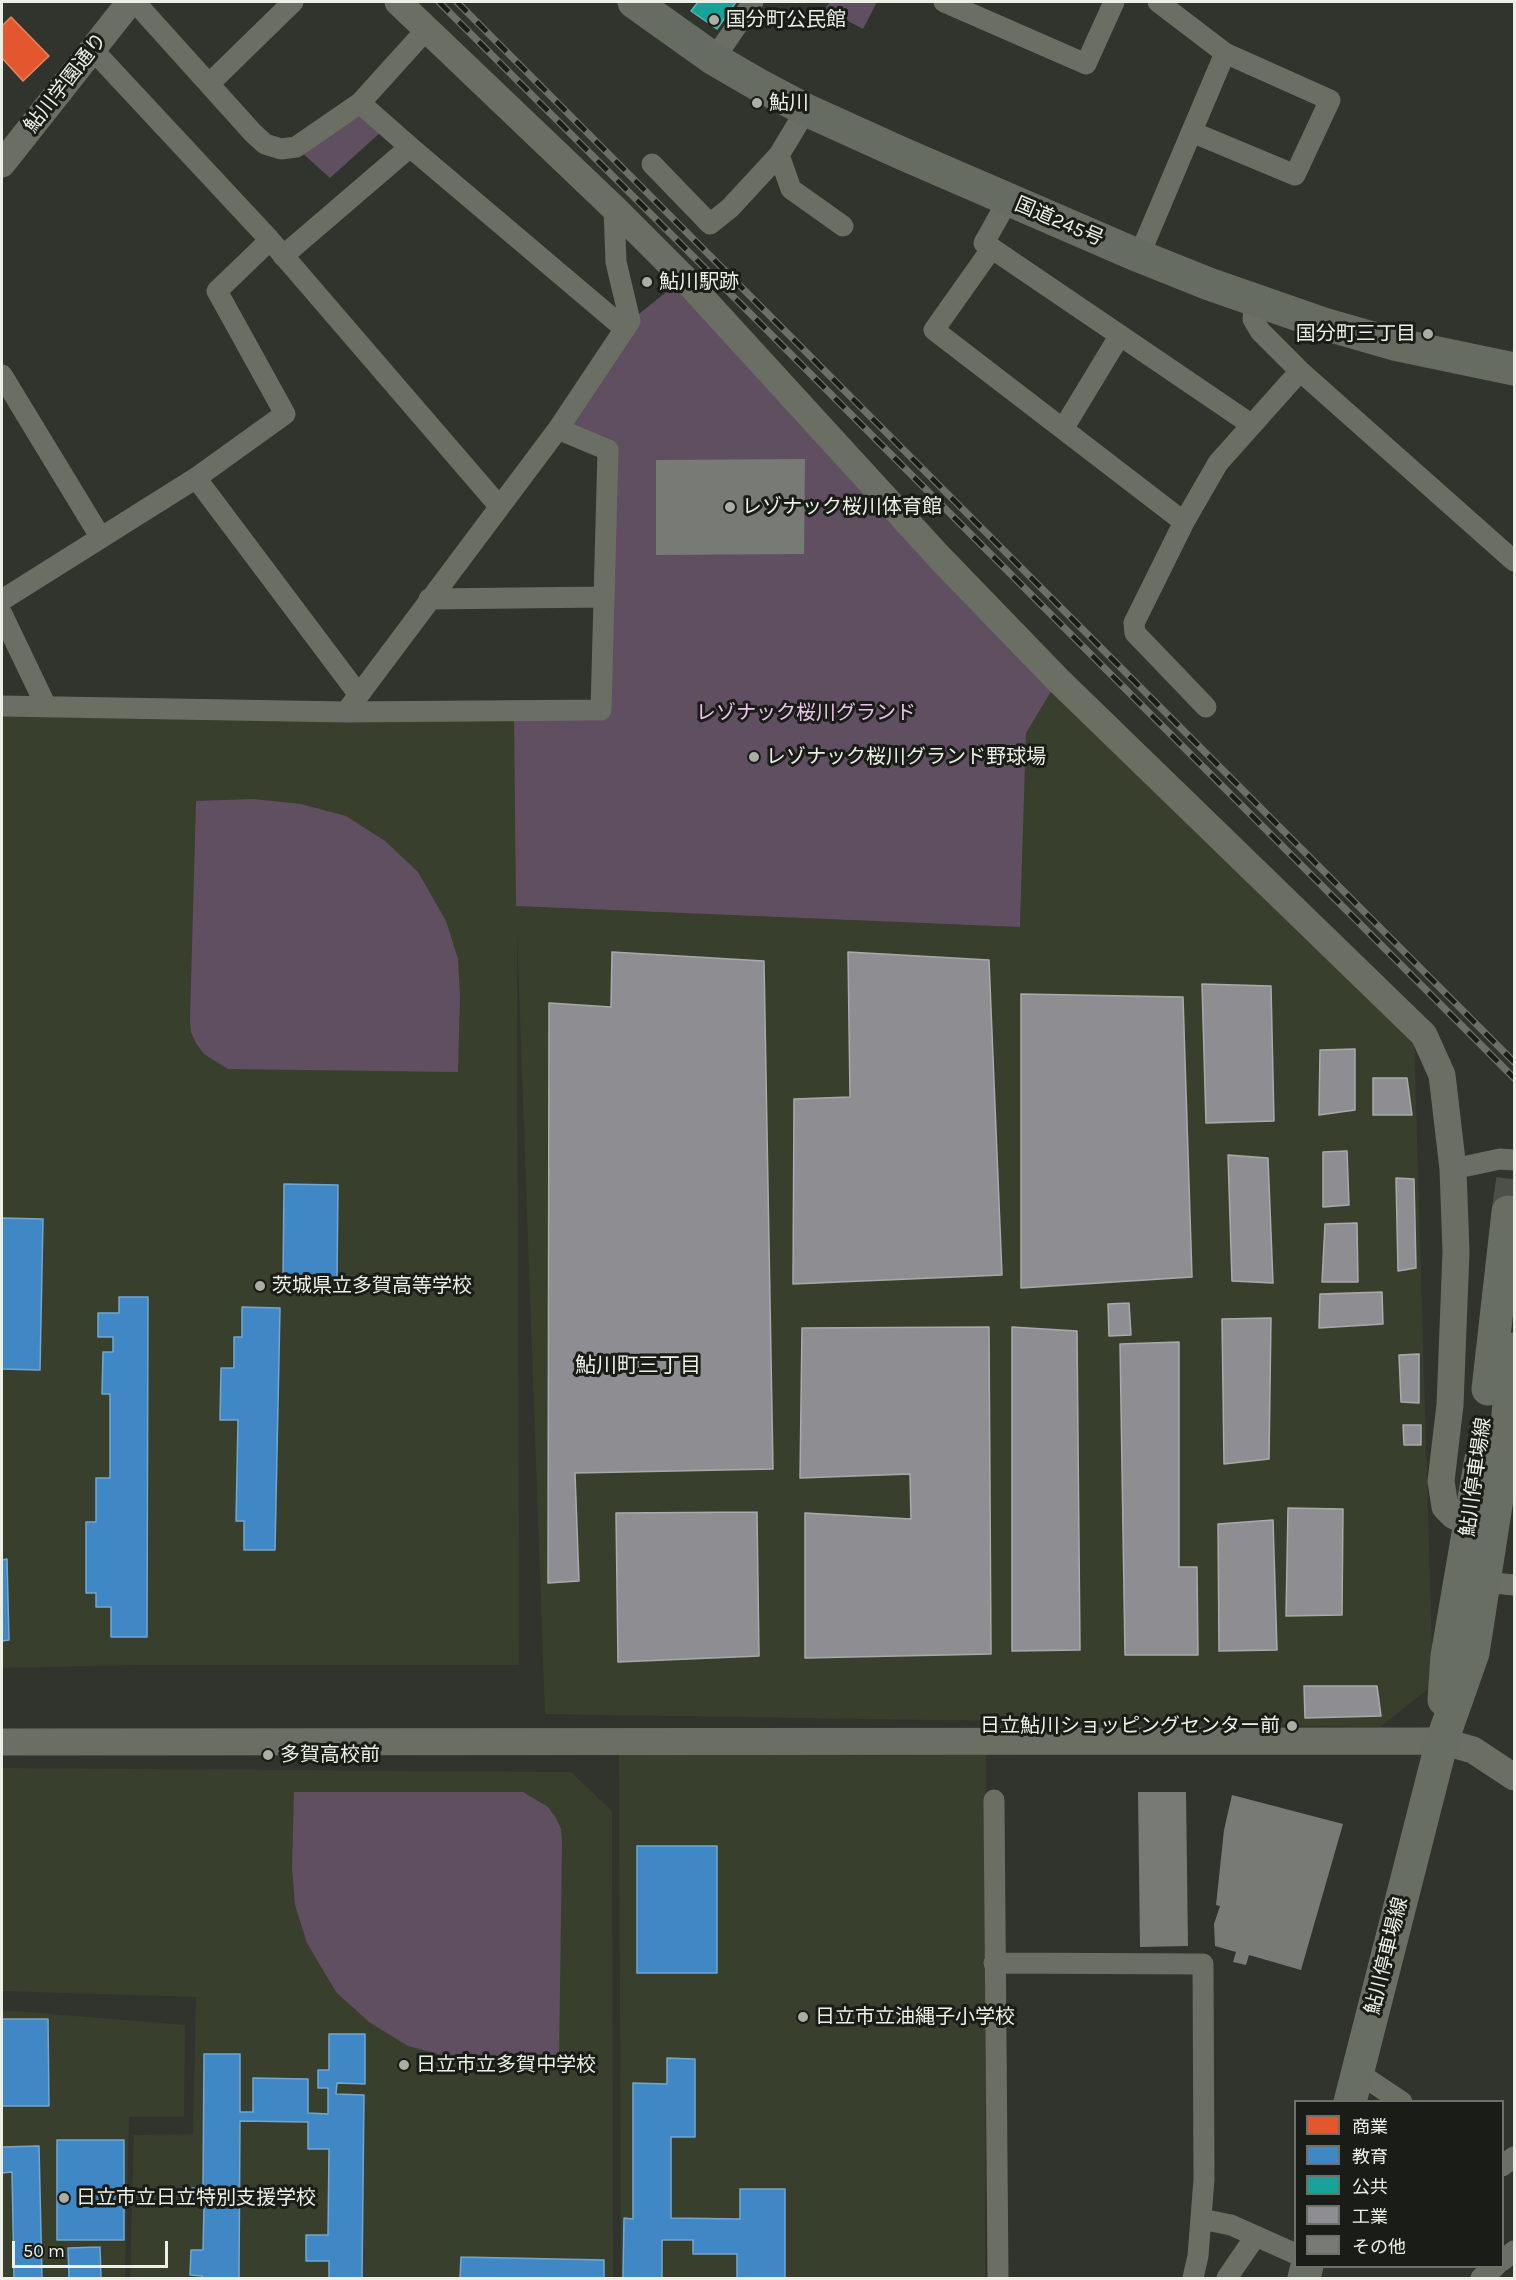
<!DOCTYPE html>
<html>
<head>
<meta charset="utf-8">
<style>
	body { margin:0 }
	#map { position:relative; width:1516px; height:2280px; overflow:hidden; background:#30342c; font-family:Karla,"Noto Sans JP",sans-serif }
	canvas { display:block }
	.frame { position:absolute; inset:0; border:3px solid #ebefe6; pointer-events:none }
	.legend { position:absolute; left:1294px; top:2100px; width:210px; height:168px; box-sizing:border-box; background:#1a1d17; border:2px solid #6e716a; margin:0; padding:8px 10px; list-style:none; font-size:18px; color:#ebefe6 }
	.legend li { display:flex; align-items:center; gap:12px; height:30px }
	.legend b { width:30px; border:2px solid #6e716a }
	.scale { position:absolute; left:12px; top:2241px; width:156px; height:27px; box-sizing:border-box; border:3px solid #ebefe6; border-top:0; padding-left:8px; font-size:18px; line-height:21px; white-space:nowrap; color:#ebefe6; -webkit-text-stroke:4px #1a1d17; paint-order:stroke }
</style>
</head>
<body>
<div id="map">
<canvas width="1516" height="2280"></canvas>
<div class="frame"></div>
<ul class="legend">
<li><b style="height:16px;background:#e4572e"></b>商業</li>
<li><b style="height:16px;background:#3f88c5"></b>教育</li>
<li><b style="height:16px;background:#17a398"></b>公共</li>
<li><b style="height:16px;background:#8d8d92"></b>工業</li>
<li><b style="height:16px;background:#787b75"></b>その他</li>
</ul>
<div class="scale">50 m</div>
</div>
<script>
const c = document.querySelector('canvas').getContext('2d');
c.lineJoin = 'round';
function fill(path, color) { c.fillStyle = color; c.fill(path, 'evenodd'); }
const toPath = rows => new Path2D(rows.map(r => 'M' + r).join(''));
function strokePath(path, color, width, dash) { c.strokeStyle = color; c.lineWidth = width; c.lineCap = dash ? 'butt' : 'round'; c.setLineDash(dash || []); c.stroke(path); }
function drawText(font, color, halo, rows, align = 'center') {
  c.font = font + ' Karla,"Noto Sans JP",sans-serif'; c.lineWidth = 6; c.setLineDash([]); c.textBaseline = 'middle'; c.strokeStyle = halo; c.fillStyle = color; for (const [text, x, y, turn = 0] of rows) {
    c.save(); c.translate(x, y); c.rotate((+turn || 0) * Math.PI / 180); c.textAlign = isNaN(turn) ? turn : align; if (halo) c.strokeText(text, 0, 0); c.fillText(text, 0, 0); c.restore();
  }
}
const built = toPath([
	[1058,680,1414,1034,1433,1685,1380,1727,545,1714,517,934,519,1665,134,1665,2,1668,2,707,514,711,1020,926,1026,733],
	[619,1754,986,1755,985,2278,621,2278],
	[2,1768,571,1772,612,1811,613,2278,130,2278,134,2135,193,2134,196,1997,2,1991],
	[2,2010,185,2025,184,2117,129,2117,125,2278,2,2278]
]);
const green = toPath([
	[830,2,877,2,863,29,825,9],
	[363,114,381,132,330,178,301,152],
	[684,278,1058,680,1026,733,1020,927,516,906,514,711,601,709,608,450,558,429,630,321],
	[253,799,301,804,346,816,385,841,418,872,446,921,458,959,460,997,458,1072,228,1069,204,1054,196,1043,191,1032,190,1020,196,801],
	[294,1792,523,1792,548,1807,556,1818,561,1829,562,1841,559,2060,502,2062,453,2058,408,2046,369,2022,336,1992,307,1943,295,1905,292,1868]
]);
const shops = toPath([
	[11,17,49,56,23,81,2,58,2,26,11,17]
]);
const schools = toPath([
	[284,1184,338,1185,337,1279,283,1278,284,1184],
	[2,1218,43,1219,40,1370,2,1369,2,1218],
	[119,1297,148,1297,147,1637,111,1637,111,1607,96,1607,96,1593,86,1593,86,1522,96,1522,96,1478,110,1478,110,1394,102,1394,103,1352,113,1352,113,1337,98,1337,98,1313,119,1313,119,1297],
	[242,1307,280,1308,275,1550,244,1550,244,1521,236,1521,238,1420,220,1420,221,1368,234,1368,234,1337,242,1337,242,1307],
	[7,1559,9,1640,2,1641,2,1560,7,1559],
	[637,1846,717,1846,717,1973,637,1973,637,1846],
	[2,2019,48,2019,49,2106,2,2106,2,2019],
	[329,2034,365,2034,365,2084,337,2083,336,2094,364,2095,362,2278,316,2278,329,2278,329,2261,306,2261,306,2235,328,2235,329,2149,308,2149,308,2122,240,2121,239,2278,202,2278,202,2276,190,2275,191,2250,203,2250,204,2205,192,2205,192,2188,203,2188,204,2054,240,2054,240,2112,253,2112,253,2078,308,2079,308,2113,328,2114,328,2088,318,2088,318,2070,329,2070,329,2034],
	[667,2058,695,2059,695,2137,671,2137,671,2218,740,2219,740,2189,785,2189,785,2278,737,2278,737,2254,693,2254,693,2240,662,2240,662,2278,623,2278,624,2218,633,2219,633,2083,667,2084,667,2058],
	[57,2140,124,2140,124,2240,57,2240,57,2140],
	[39,2146,42,2278,14,2278,12,2172,2,2173,2,2147,39,2146],
	[100,2247,101,2278,69,2278,68,2248,100,2247],
	[461,2257,604,2260,604,2278,460,2278,461,2257]
]);
const public = toPath([
	[698,2,736,2,717,29,691,11,698,2]
]);
const industry = toPath([
	[612,952,764,961,773,1469,575,1473,579,1581,548,1583,549,1003,611,1007,612,952],
	[848,952,989,960,1002,1275,793,1284,794,1099,850,1097,848,952],
	[1202,984,1271,986,1274,1121,1206,1123,1202,984],
	[1021,994,1183,997,1192,1277,1021,1288,1021,994],
	[1355,1049,1355,1110,1319,1115,1320,1050,1355,1049],
	[1373,1078,1407,1078,1412,1115,1373,1115,1373,1078],
	[1347,1151,1349,1205,1323,1207,1323,1152,1347,1151],
	[1228,1155,1268,1158,1273,1283,1232,1281,1228,1155],
	[1396,1178,1414,1179,1416,1268,1398,1271,1396,1178],
	[1357,1223,1358,1282,1322,1282,1325,1224,1357,1223],
	[1382,1292,1383,1324,1319,1328,1320,1294,1382,1292],
	[1129,1303,1131,1335,1109,1336,1108,1304,1129,1303],
	[1271,1318,1269,1459,1224,1464,1222,1319,1271,1318],
	[989,1327,991,1654,805,1658,805,1513,911,1519,910,1474,800,1478,802,1328,989,1327],
	[1012,1327,1077,1331,1080,1650,1012,1651,1012,1327],
	[1179,1342,1179,1567,1197,1567,1198,1655,1125,1655,1120,1344,1179,1342],
	[1419,1354,1419,1403,1401,1402,1399,1355,1419,1354],
	[1403,1425,1421,1425,1421,1445,1404,1445,1403,1425],
	[1288,1508,1343,1509,1342,1615,1286,1616,1288,1508],
	[757,1512,759,1656,618,1662,616,1513,757,1512],
	[1273,1520,1277,1650,1219,1651,1218,1524,1273,1520],
	[1304,1686,1377,1686,1381,1716,1305,1718,1304,1686]
]);
const building = toPath([
	[805,459,804,554,656,555,656,460],
	[1138,1792,1186,1792,1188,1946,1140,1947],
	[1232,1795,1343,1824,1301,1970,1249,1955,1246,1965,1233,1962,1236,1952,1215,1946,1214,1924,1220,1906,1216,1905,1224,1830]
]);
const primaryTunnel = toPath([
	[1508,1212,1514,1171]
]);
const minor = toPath([
	[135,2,253,133,265,144,281,149,296,147,360,103,426,30],
	[944,2,1086,64,1114,2],
	[92,49,270,240,499,506],
	[714,59,753,2],
	[209,84,293,2],
	[1192,132,1295,175,1330,100,1225,53],
	[410,147,625,329],
	[779,155,791,189,843,226],
	[652,164,710,224,730,208,779,155,806,110],
	[1008,200,984,243,1252,425],
	[992,248,934,330,1184,522],
	[283,256,410,147,360,103],
	[1139,256,1225,53,1158,2],
	[1255,301,1253,319,1260,331,1300,371,1514,561],
	[2,375,101,538],
	[1063,429,1120,335],
	[196,478,285,414,217,291,270,240],
	[429,599,604,597],
	[2,600,196,478,359,695],
	[2,614,46,706],
	[2,706,346,712,601,710,608,450,558,429],
	[1206,707,1135,633,1134,623,1184,522,1218,463,1300,371],
	[346,712,558,429,630,321,616,262,614,208],
	[1453,1169,1500,1159,1514,1160],
	[1484,1582,1514,1585],
	[994,1800,998,2278],
	[994,1963,1203,1964,1204,2179,1198,2256,1193,2278],
	[1357,2072,1402,2102],
	[1502,2166,1514,2157],
	[1201,2219,1231,2225,1296,2254],
	[1502,2261,1514,2251],
	[1227,2278,1255,2237],
	[1481,2278,1496,2266]
]);
const tertiary = toPath([
	[398,2,614,208,684,278,941,559,1058,680,1424,1035,1442,1075,1453,1169,1456,1252,1450,1405,1441,1481,1445,1507,1454,1516,1470,1523],
	[2,164,130,2],
	[2,1742,1442,1741,1473,1750,1514,1777]
]);
const primary = toPath([
	[1488,1389,1508,1212],
	[1444,1700,1447,1656,1481,1458],
	[1350,2102,1442,1741,1473,1653,1505,1447,1514,1349],
	[1304,2278,1307,2266]
]);
const trunk = toPath([
	[634,2,714,59,757,84,806,110,901,153,1139,256,1209,284,1324,324,1394,344,1514,369]
]);
const rail = toPath([
	[439,2,1514,1078],
	[457,2,1514,1062]
]);
const markers = [
	[714,20,6,"#aaaea5"],
	[757,103,6,"#aaaea5"],
	[647,282,6,"#aaaea5"],
	[1428,334,6,"#aaaea5"],
	[730,507,6,"#aaaea5"],
	[754,757,6,"#aaaea5"],
	[260,1286,6,"#aaaea5"],
	[1292,1726,6,"#aaaea5"],
	[268,1755,6,"#aaaea5"],
	[803,2017,6,"#aaaea5"],
	[404,2065,6,"#aaaea5"],
	[64,2198,6,"#aaaea5"]
];
const poiNames = [
	["国分町公民館",726,20],
	["鮎川",769,103],
	["鮎川駅跡",659,282],
	["国分町三丁目",1416,334,"right"],
	["レゾナック桜川体育館",742,507],
	["レゾナック桜川グランド野球場",766,757],
	["茨城県立多賀高等学校",272,1286],
	["日立鮎川ショッピングセンター前",1280,1726,"right"],
	["多賀高校前",280,1755],
	["日立市立油縄子小学校",815,2017],
	["日立市立多賀中学校",416,2065],
	["日立市立日立特別支援学校",76,2198]
];
const streetNames = [
	["鮎川学園通り",66,83,-52],
	["国道245号",1059,222,23],
	["鮎川停車場線",1476,1477,-82],
	["鮎川停車場線",1387,1956,-76]
];
const parkNames = [
	["レゾナック桜川グランド",806,713]
];
const neighbourhoodNames = [
	["鮎川町三丁目",638,1366]
];
fill(built, '#393f2d');
fill(green, '#604f60');
fill(shops, '#e4572e');
strokePath(shops, '#e68565', 1.5);
fill(schools, '#3f88c5');
strokePath(schools, '#73a7cf', 1.5);
fill(public, '#17a398');
strokePath(public, '#57baaf', 1.5);
fill(industry, '#8d8d92');
strokePath(industry, '#a9aaab', 1.5);
fill(building, '#787b75');
strokePath(primaryTunnel, '#4c5048', 33, [33, 16]);
strokePath(minor, '#6a6e63', 21);
strokePath(tertiary, '#6a6e63', 27);
strokePath(primary, '#686e62', 33);
strokePath(trunk, '#676c60', 33);
strokePath(rail, '#6b6f66', 7);
strokePath(rail, '#1a1d17', 4.5, [14]);
for (const [x, y, r, color] of markers) { const dot = new Path2D(); dot.arc(x, y, r, 0, 2 * Math.PI); c.fillStyle = color; c.fill(dot); strokePath(dot, '#1a1d17', 2); }
drawText('20px', '#ebefe6', '#1a1d17', poiNames, 'left');
drawText('20px', '#ebefe6', '#1a1d17', streetNames);
drawText('20px', '#ebc1eb', '#1a1d17', parkNames);
drawText('21px', '#ebefe6', '#1a1d17', neighbourhoodNames);
</script>
</body>
</html>
